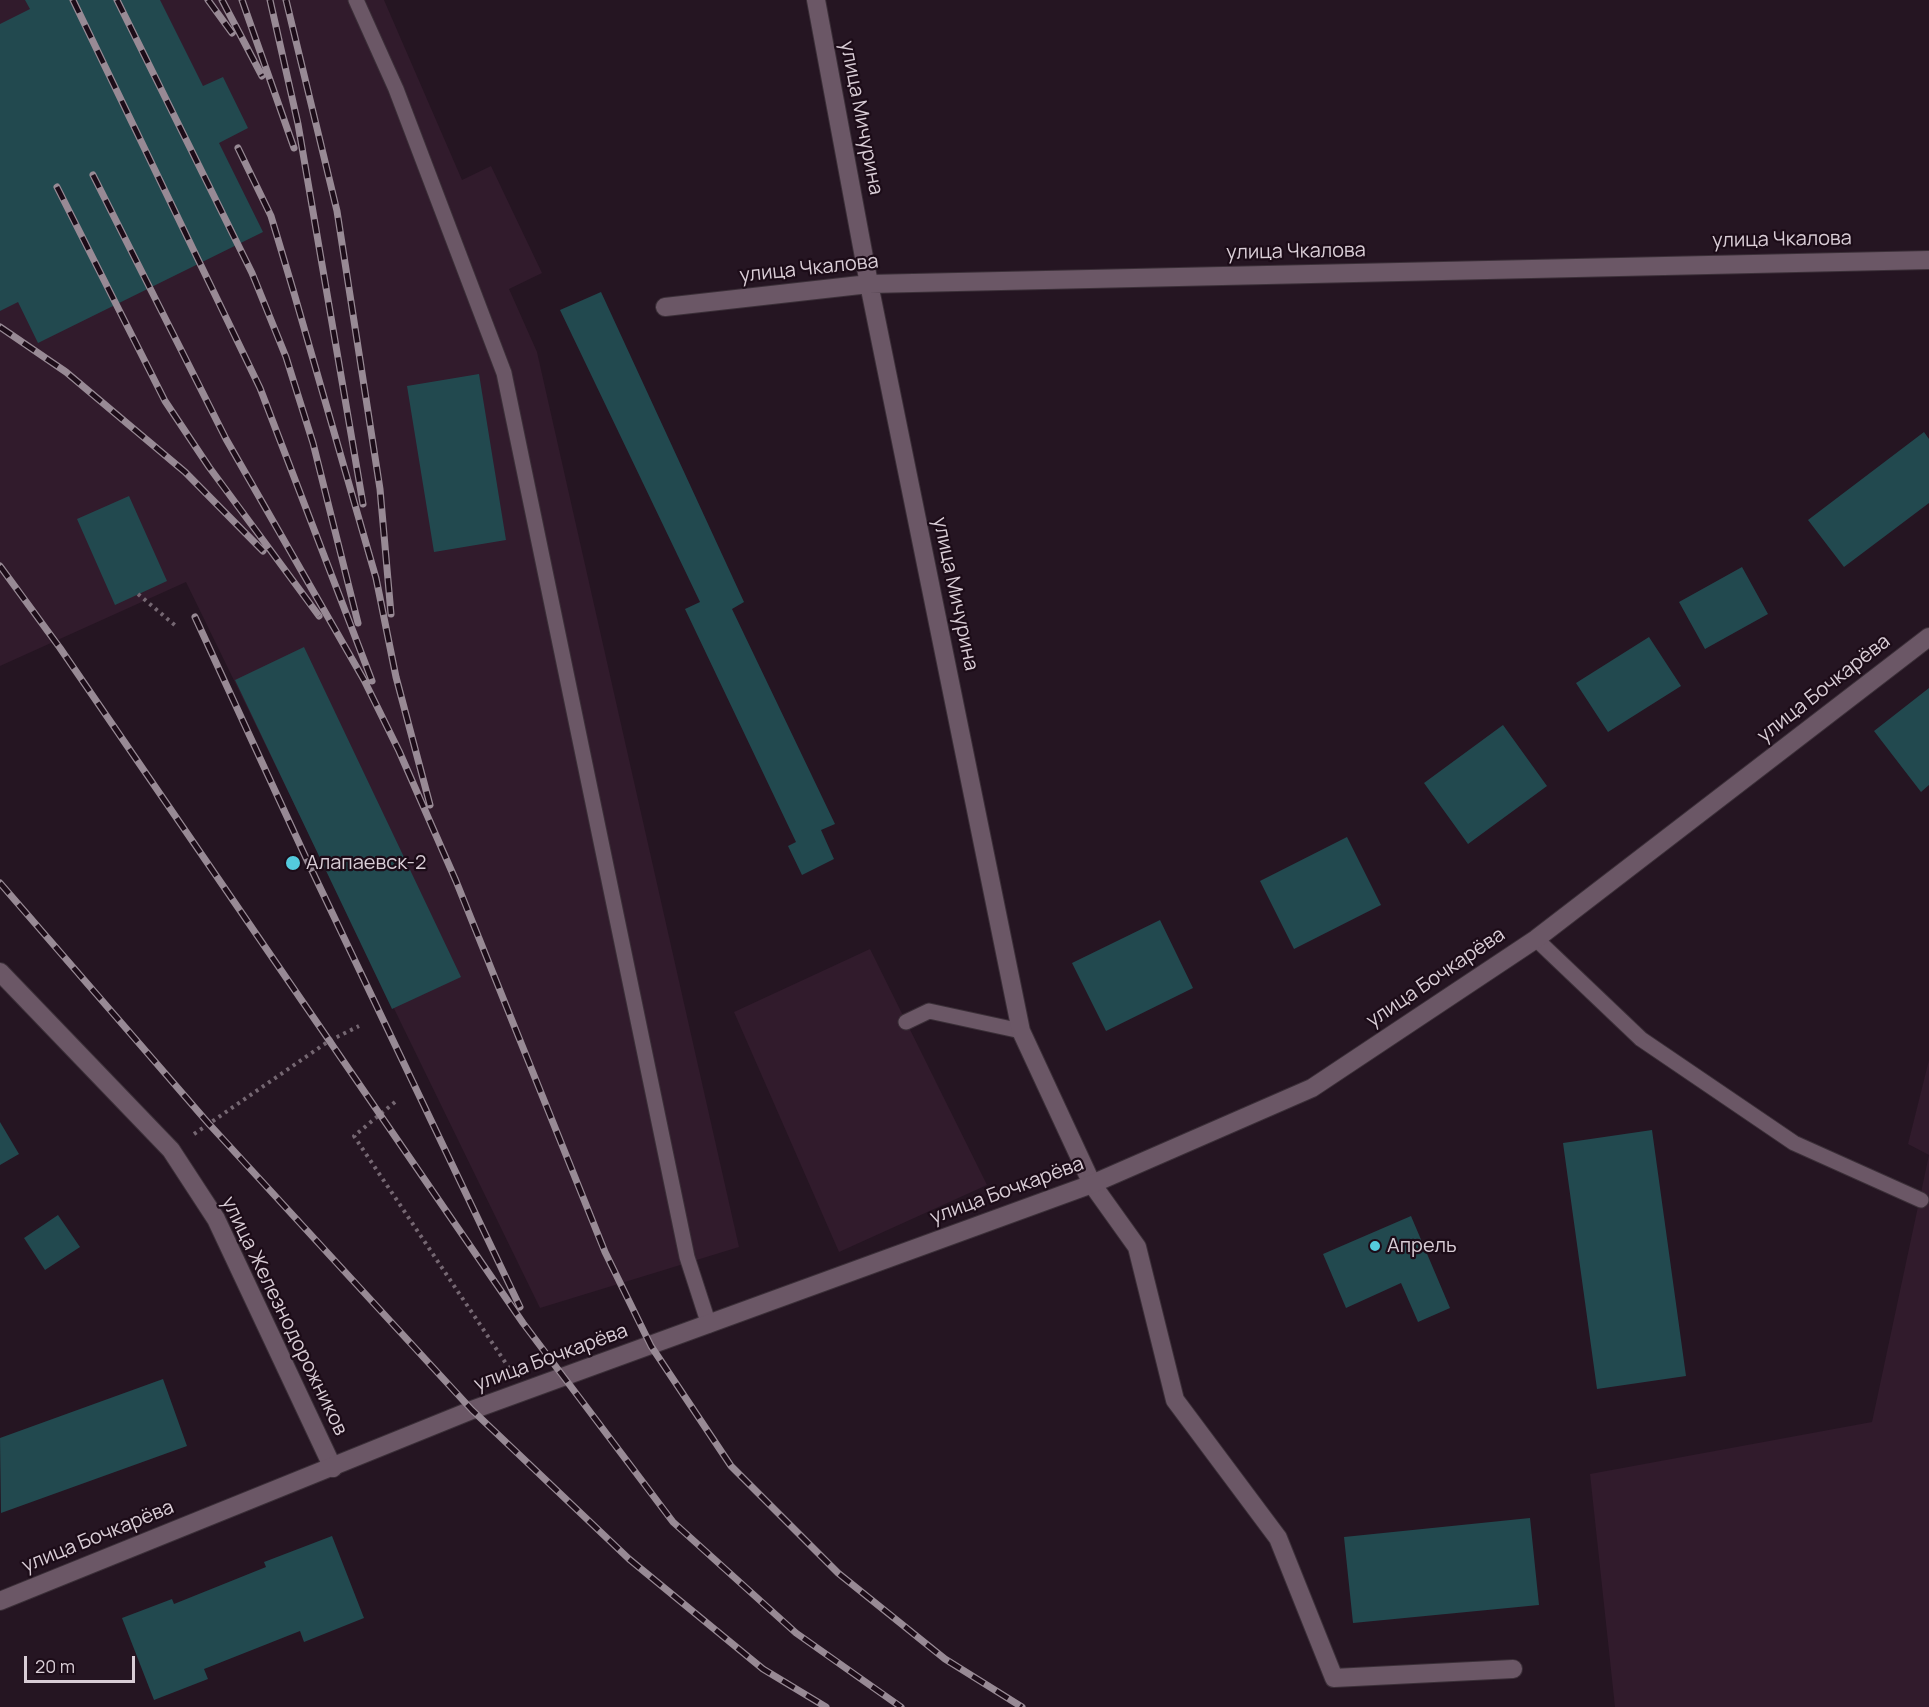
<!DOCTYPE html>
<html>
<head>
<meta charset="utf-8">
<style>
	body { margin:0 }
	#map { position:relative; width:1929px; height:1707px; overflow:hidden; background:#251522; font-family:Manrope,sans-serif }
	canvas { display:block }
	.scale { position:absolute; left:24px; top:1656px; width:111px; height:27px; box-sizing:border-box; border:3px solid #d9cdd6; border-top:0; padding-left:8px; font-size:18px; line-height:21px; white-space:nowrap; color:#d9cdd6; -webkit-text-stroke:4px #1c0c18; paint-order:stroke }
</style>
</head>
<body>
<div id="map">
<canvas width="1929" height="1707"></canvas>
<div class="scale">20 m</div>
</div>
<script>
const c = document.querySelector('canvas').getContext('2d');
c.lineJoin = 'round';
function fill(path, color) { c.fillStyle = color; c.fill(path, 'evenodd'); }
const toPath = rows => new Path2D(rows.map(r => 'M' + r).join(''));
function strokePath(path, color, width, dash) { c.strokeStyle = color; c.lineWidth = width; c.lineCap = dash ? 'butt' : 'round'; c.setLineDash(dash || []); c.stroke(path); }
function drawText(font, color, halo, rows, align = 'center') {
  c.font = font + ' Manrope,sans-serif'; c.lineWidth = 4.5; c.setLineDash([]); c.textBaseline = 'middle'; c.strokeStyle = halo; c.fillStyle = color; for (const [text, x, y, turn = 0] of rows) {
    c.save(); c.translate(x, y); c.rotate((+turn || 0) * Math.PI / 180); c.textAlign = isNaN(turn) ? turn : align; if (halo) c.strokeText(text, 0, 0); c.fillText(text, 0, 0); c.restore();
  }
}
const built = toPath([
	[0,0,384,0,462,180,491,166,542,273,509,289,537,352,739,1247,540,1308,186,582,0,666],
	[870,949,987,1185,839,1252,734,1012],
	[1929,1060,1929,1707,1615,1707,1590,1474,1872,1422,1929,1155,1908,1144]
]);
const building = toPath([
	[25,0,160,0,203,86,223,77,248,128,219,143,263,232,38,343,18,302,0,311,0,24,30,9],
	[601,292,744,602,732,609,835,824,821,830,834,859,802,875,788,846,796,842,685,609,700,602,560,310],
	[479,374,506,540,434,552,407,386],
	[1924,432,1929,439,1929,503,1844,567,1808,520],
	[129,496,167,581,115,605,77,519],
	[1742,567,1768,614,1705,649,1679,602],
	[1649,637,1681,686,1608,732,1576,683],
	[304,647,461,977,392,1009,235,680],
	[1929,688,1929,785,1921,792,1874,731],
	[1503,725,1547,786,1468,844,1424,783],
	[1347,837,1381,905,1294,949,1260,881],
	[1160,920,1193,988,1106,1031,1072,963],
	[0,1122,19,1154,0,1165],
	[1652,1130,1686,1376,1597,1389,1563,1143],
	[58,1215,80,1247,45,1270,24,1238],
	[1411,1216,1450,1308,1418,1322,1401,1283,1346,1308,1323,1254],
	[163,1379,187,1446,1,1513,0,1438],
	[1530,1518,1539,1605,1353,1623,1344,1537],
	[332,1536,364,1618,304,1642,300,1631,204,1669,208,1679,154,1700,122,1618,172,1599,174,1604,266,1567,264,1562]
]);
const path = toPath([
	[138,594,177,627],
	[395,1102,354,1136,509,1368],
	[194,1134,329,1041,359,1026]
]);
const lane = toPath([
	[356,0,396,89,504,373,687,1257,709,1325],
	[1536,939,1641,1039,1794,1143,1921,1200],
	[906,1022,929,1011,1021,1031]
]);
const street = toPath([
	[816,0,869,284,1021,1031,1092,1184,1137,1247,1175,1400,1278,1538,1334,1678,1513,1669],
	[665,307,869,284,1929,260],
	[0,972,171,1150,216,1219,333,1468]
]);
const secondary = toPath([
	[0,1601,472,1410,1092,1184,1312,1088,1536,939,1929,637]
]);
const rail = toPath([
	[73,0,260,388,372,681],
	[117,0,252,273,286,357,313,443,358,623],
	[208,0,232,33],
	[222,0,262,76],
	[242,0,294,148],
	[270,0,298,124,363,504],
	[286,0,337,211,380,489,391,614],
	[238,148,271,216,294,293,376,578,396,677,430,805],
	[93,175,226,439,364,680,399,751,456,881,605,1252,651,1346,731,1466,838,1573,945,1659,1022,1707],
	[57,187,165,401,209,467,319,616],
	[0,327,66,372,185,472,263,551],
	[0,566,60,648,523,1323,673,1522,796,1633,901,1707],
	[195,617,306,858,520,1307],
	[0,883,209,1124,472,1410,629,1559,763,1669,826,1707]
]);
const markers = [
	[293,863,8,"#54cadd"],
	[1375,1246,6,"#54cadd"]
];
const streetNames = [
	["улица Мичурина",861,118,79],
	["улица Чкалова",1782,240,-1],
	["улица Чкалова",1296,252,-1],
	["улица Чкалова",809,269,-6],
	["улица Мичурина",955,594,78],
	["улица Бочкарёва",1824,689,-38],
	["улица Бочкарёва",1436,978,-34],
	["улица Бочкарёва",1007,1191,-20],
	["улица Железнодорожников",284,1316,64],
	["улица Бочкарёва",551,1358,-20],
	["улица Бочкарёва",98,1537,-22]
];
const poiNames = [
	["Алапаевск-2",306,863],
	["Апрель",1387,1246]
];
fill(built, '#311b2c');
fill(building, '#22494f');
strokePath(lane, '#3b2f38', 17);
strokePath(street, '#3b2f38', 20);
strokePath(secondary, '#3b2f38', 20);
strokePath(path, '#756772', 4, [3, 4.5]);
strokePath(lane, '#6b5766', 15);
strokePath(street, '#6b5766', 18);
strokePath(secondary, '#6b5766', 18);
strokePath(rail, '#988a95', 7);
strokePath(rail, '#1c0c18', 4.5, [14]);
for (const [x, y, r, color] of markers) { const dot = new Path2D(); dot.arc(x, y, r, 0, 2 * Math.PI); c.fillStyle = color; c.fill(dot); strokePath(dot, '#1c0c18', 2); }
drawText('20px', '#d9cdd6', '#1c0c18', streetNames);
drawText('20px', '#d9cdd6', '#1c0c18', poiNames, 'left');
</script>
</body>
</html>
